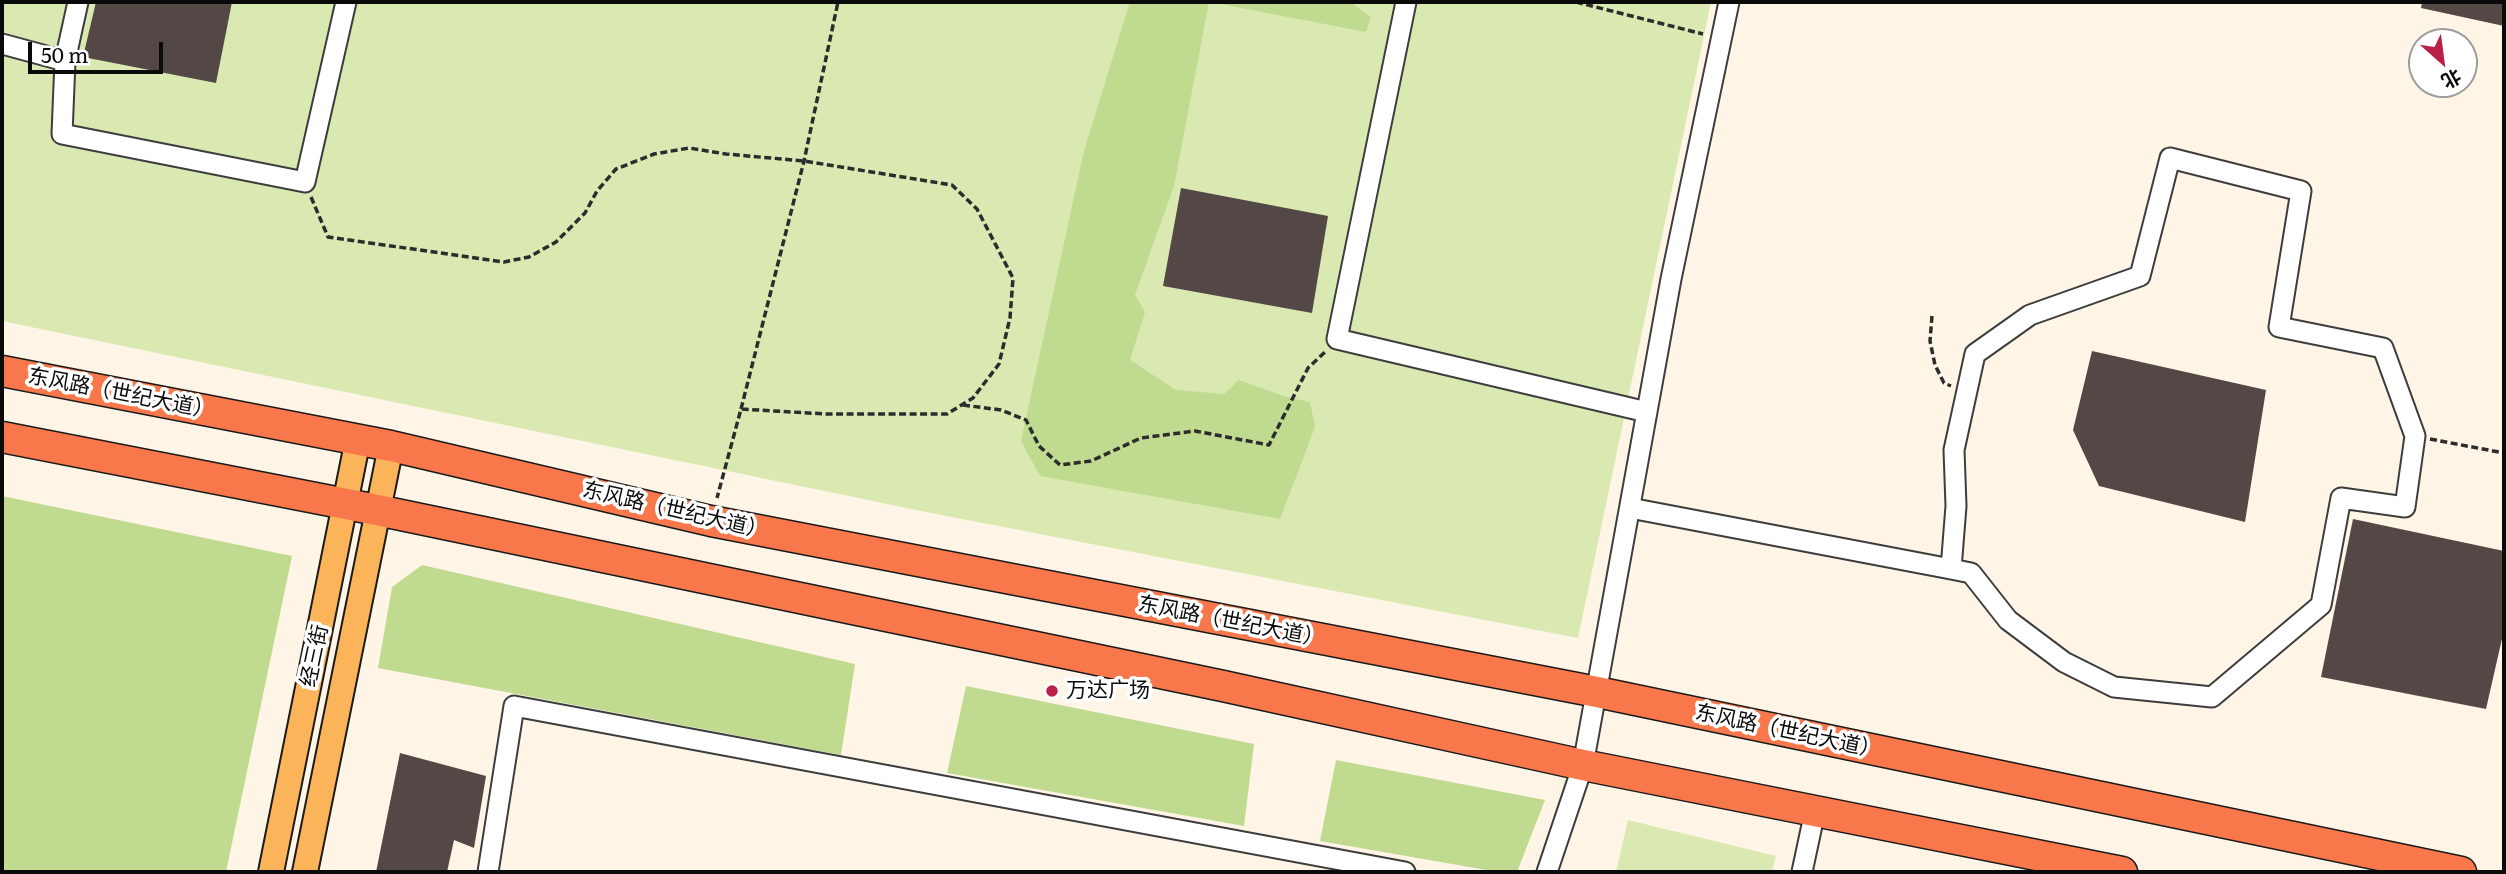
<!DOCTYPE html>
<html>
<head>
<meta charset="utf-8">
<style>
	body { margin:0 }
	#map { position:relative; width:2506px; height:874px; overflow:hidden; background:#fff5e7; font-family:Literata,"Noto Sans SC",serif }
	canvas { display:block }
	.frame { position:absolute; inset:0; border:4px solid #0a0a0a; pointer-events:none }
	.north { position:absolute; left:2408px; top:28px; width:70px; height:70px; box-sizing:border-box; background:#fff; border:2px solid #9d9d9d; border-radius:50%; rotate:152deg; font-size:19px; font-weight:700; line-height:28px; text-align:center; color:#0a0a0a }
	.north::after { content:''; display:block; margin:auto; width:24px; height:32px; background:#bb2147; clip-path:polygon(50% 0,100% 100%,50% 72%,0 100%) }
	.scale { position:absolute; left:28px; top:42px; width:135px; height:32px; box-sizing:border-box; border:4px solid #0a0a0a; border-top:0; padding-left:9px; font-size:21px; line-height:24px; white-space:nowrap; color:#0a0a0a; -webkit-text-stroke:5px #fff; paint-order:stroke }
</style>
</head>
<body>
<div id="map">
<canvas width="2506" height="874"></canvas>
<div class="frame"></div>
<div class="north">北</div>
<div class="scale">50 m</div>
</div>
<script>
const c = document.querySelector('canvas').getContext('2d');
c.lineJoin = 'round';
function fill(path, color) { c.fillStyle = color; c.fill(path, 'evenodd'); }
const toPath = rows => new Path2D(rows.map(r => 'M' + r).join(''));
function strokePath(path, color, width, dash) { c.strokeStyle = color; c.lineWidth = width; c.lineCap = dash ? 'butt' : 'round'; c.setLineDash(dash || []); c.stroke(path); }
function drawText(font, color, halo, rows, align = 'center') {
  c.font = font + ' Literata,"Noto Sans SC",serif'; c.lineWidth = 7; c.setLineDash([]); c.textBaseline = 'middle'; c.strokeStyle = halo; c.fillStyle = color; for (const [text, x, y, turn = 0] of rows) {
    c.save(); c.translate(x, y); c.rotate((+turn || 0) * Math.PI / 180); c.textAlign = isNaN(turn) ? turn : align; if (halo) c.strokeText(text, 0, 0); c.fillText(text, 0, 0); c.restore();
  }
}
const green = toPath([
	[2,2,1711,2,1578,638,926,512,2,321],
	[1628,820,1776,856,1772,872,1616,872]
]);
const forest = toPath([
	[1130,2,1209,2,1174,186,1135,295,1145,312,1130,360,1176,390,1224,394,1239,380,1286,397,1310,402,1315,427,1280,519,1040,476,1021,441,1084,151],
	[1210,2,1350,2,1371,17,1366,32],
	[2,496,292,556,226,872,2,872],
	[422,565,855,664,841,755,378,668,392,587],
	[966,686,1254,744,1244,826,947,773],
	[1336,760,1545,800,1517,872,1498,872,1320,841]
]);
const building = toPath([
	[96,2,232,2,216,83,83,57],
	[2422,2,2504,2,2504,26,2421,8],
	[1181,188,1328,216,1312,313,1163,286],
	[2092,351,2266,390,2245,522,2099,486,2073,430],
	[2353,519,2504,551,2504,630,2486,709,2321,677],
	[400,753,486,776,474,848,454,840,447,872,376,872]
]);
const path = toPath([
	[1576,2,1703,34],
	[311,197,328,237,504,262,529,257,556,242,585,213,597,191,616,169,654,154,689,148,726,154,804,161,952,185,977,209,1013,278,1010,318,999,364,973,398,947,414,826,414,741,409,717,498],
	[1932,316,1930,341,1935,365,1944,383,1951,386],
	[963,405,1001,410,1026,420,1039,446,1060,465,1091,461,1141,438,1195,431,1269,445,1308,368,1326,351],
	[741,409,804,161,838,2],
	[2430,439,2504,453]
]);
const minor = toPath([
	[1406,2,1337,339,1647,412],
	[2,44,65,61,78,2],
	[65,61,62,134,305,182,346,2],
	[1630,508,1951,569,1971,573,2008,620,2064,662,2114,687,2212,697,2321,605,2341,498,2405,507,2415,436,2383,348,2279,327,2301,191,2170,158,2140,276,2030,315,1975,354,1954,450,1956,506,1951,569],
	[488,872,514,706,1405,872],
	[1547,872,1583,765,1671,279,1729,2],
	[1802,872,1815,811]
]);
const major = toPath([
	[271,872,358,439],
	[305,872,391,446]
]);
const highway = toPath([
	[2,371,391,446,711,521,1597,692,2461,872],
	[2,437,377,510,1223,686,1583,765,2122,872]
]);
const markers = [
	[1052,691,7,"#bb2147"]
];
const streetNames = [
	["东风路（世纪大道）",121,394,11],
	["东风路（世纪大道）",675,511,13],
	["东风路（世纪大道）",1231,622,11],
	["经三街",315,656,-78],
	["东风路（世纪大道）",1788,732,12]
];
const poiNames = [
	["万达广场",1066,691]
];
fill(green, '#d9e9b1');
fill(forest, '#c0da90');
fill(building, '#534846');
strokePath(minor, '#3d3d3d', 23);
strokePath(major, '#1b1b1b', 28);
strokePath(highway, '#1b1b1b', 33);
strokePath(path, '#2c2c2c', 3.5, [7, 3.5]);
strokePath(minor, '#fff', 19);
strokePath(major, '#fcb45a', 24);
strokePath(highway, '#f8784c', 30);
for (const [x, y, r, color] of markers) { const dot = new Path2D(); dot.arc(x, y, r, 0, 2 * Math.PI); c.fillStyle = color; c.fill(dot); strokePath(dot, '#fff', 2.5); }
drawText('21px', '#0a0a0a', '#fff', streetNames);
drawText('21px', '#0a0a0a', '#fff', poiNames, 'left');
</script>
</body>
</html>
